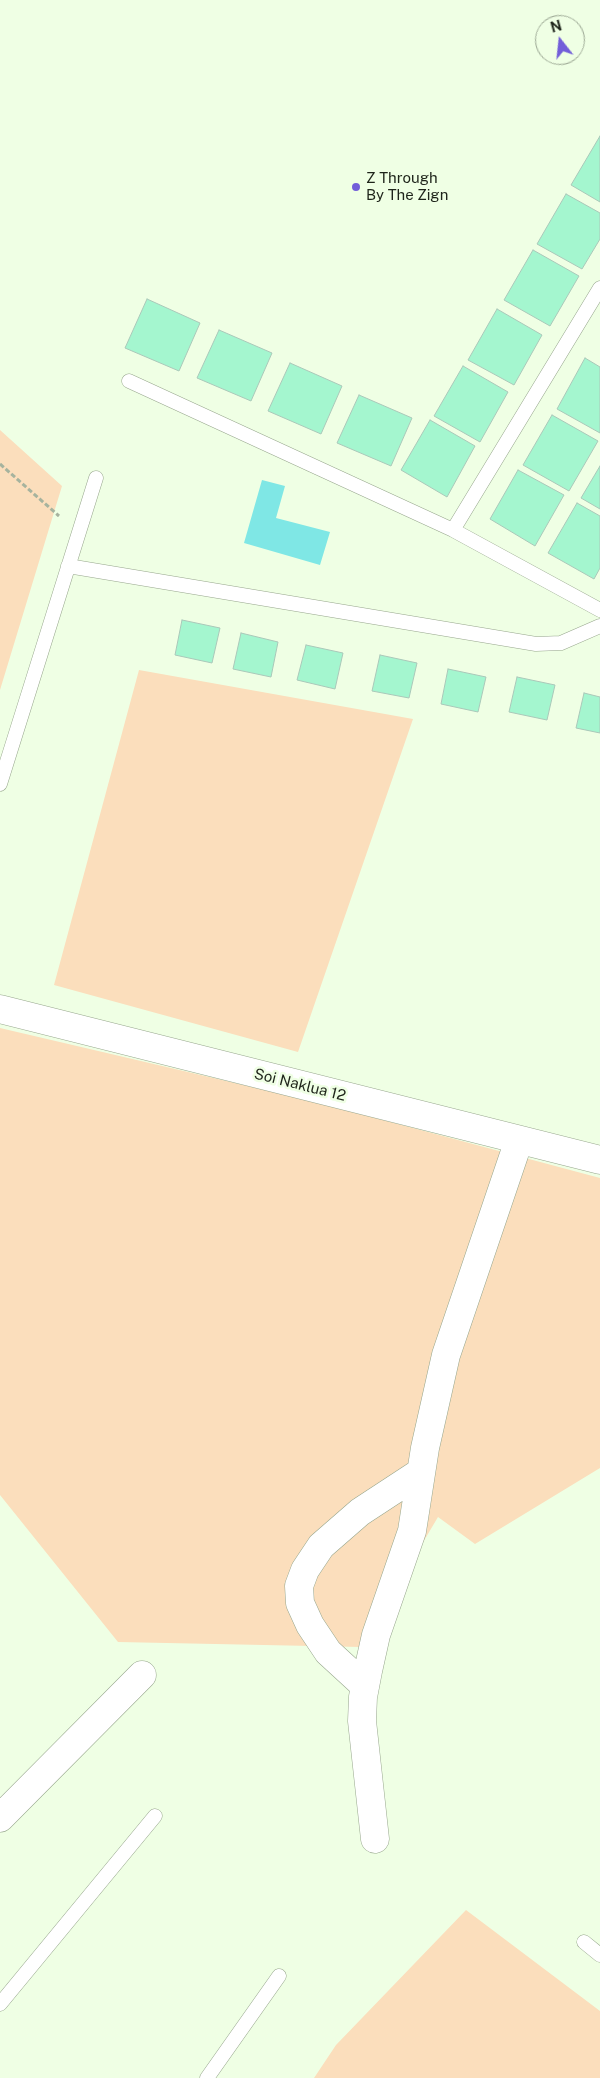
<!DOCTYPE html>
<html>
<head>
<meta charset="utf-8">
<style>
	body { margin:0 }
	#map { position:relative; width:600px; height:2078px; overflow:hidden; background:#efffe4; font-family:"Public Sans",sans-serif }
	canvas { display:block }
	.north { position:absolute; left:535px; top:15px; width:50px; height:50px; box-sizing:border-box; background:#efffe4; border:1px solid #9ba793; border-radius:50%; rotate:344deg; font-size:14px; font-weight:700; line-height:20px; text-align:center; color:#1e241a }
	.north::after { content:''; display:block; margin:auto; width:18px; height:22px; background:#725ed9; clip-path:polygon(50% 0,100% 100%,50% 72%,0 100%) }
</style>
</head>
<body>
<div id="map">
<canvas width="600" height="2078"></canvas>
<div class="north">N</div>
</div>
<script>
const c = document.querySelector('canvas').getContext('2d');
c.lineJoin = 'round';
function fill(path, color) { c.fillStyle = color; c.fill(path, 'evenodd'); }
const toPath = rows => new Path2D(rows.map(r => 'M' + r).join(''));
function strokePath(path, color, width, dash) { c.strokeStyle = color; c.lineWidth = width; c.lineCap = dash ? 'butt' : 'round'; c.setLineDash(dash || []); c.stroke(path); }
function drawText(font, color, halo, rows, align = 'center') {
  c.font = font + ' "Public Sans",sans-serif'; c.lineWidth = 5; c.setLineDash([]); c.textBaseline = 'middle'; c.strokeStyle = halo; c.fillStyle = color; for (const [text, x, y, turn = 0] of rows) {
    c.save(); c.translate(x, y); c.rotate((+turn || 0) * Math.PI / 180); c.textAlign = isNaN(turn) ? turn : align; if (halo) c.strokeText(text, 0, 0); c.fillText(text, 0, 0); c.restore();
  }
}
const green = toPath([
	[0,430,62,486,0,690],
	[139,670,413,719,298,1052,54,985],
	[0,1028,316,1102,600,1178,600,1468,475,1544,438,1517,361,1647,118,1642,0,1495],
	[466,1910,600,2011,600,2078,314,2078,336,2045]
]);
const water = toPath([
	[262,480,285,486,276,518,330,532,320,565,244,543]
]);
const building = toPath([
	[600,136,600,202,571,185,600,136],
	[566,194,600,213,600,239,582,269,537,244,566,194],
	[533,250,579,276,550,326,504,300,533,250],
	[147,299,200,323,179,371,125,348,147,299],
	[497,309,542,335,514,385,468,360,497,309],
	[219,330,272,353,251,401,197,378,219,330],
	[585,358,600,367,600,433,557,409,585,358],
	[290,363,342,386,321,434,268,411,290,363],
	[463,366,508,392,480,442,434,416,463,366],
	[359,395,412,418,391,466,337,443,359,395],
	[552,415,598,441,569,491,523,465,552,415],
	[430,420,475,446,447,497,401,470,430,420],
	[600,466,600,509,581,498,600,466],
	[518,470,564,495,535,546,490,519,518,470],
	[577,503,600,516,600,568,594,579,548,553,577,503],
	[182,620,220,628,212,663,175,655,182,620],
	[241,633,278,642,271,677,233,669,241,633],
	[306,645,343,653,335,689,297,680,306,645],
	[380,655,417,663,409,698,372,691,380,655],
	[448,669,486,677,478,712,441,704,448,669],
	[517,677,555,685,547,720,509,712,517,677],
	[584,693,600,697,600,733,576,728,584,693]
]);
const path = toPath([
	[0,464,59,516]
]);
const service = toPath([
	[129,381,453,530,600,610],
	[453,530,600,288],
	[68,566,536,644,561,643,600,626],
	[0,784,96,478],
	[584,1942,600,1955],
	[0,2004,155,1816],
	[207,2078,279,1976]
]);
const minor = toPath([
	[0,1009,600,1160],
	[365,1686,328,1652,310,1625,300,1603,299,1586,305,1570,321,1546,360,1512,421,1472],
	[0,1818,142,1675],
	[375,1839,362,1721,363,1697,368,1671,376,1635,412,1531,425,1448,446,1355,519,1140]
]);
const markers = [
	[356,187,5,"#725ed9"]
];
const poiNames = [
	["Z Through",366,178],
	["By The Zign",366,195]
];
const streetNames = [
	["Soi Naklua 12",300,1085,14]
];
fill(green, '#fbdebc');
fill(water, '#7fe7e5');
fill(building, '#a4f6cf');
strokePath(building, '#aac8b9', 1);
strokePath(service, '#97a68d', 15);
strokePath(minor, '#97a68d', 29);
strokePath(path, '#a6b39e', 3, [5, 2.5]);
strokePath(service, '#fff', 14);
strokePath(minor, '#fff', 28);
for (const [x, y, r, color] of markers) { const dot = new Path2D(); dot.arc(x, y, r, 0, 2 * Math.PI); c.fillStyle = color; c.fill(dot); strokePath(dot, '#efffe4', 2); }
drawText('15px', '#1e241a', '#efffe4', poiNames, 'left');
drawText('15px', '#1e241a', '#efffe4', streetNames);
</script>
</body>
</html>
